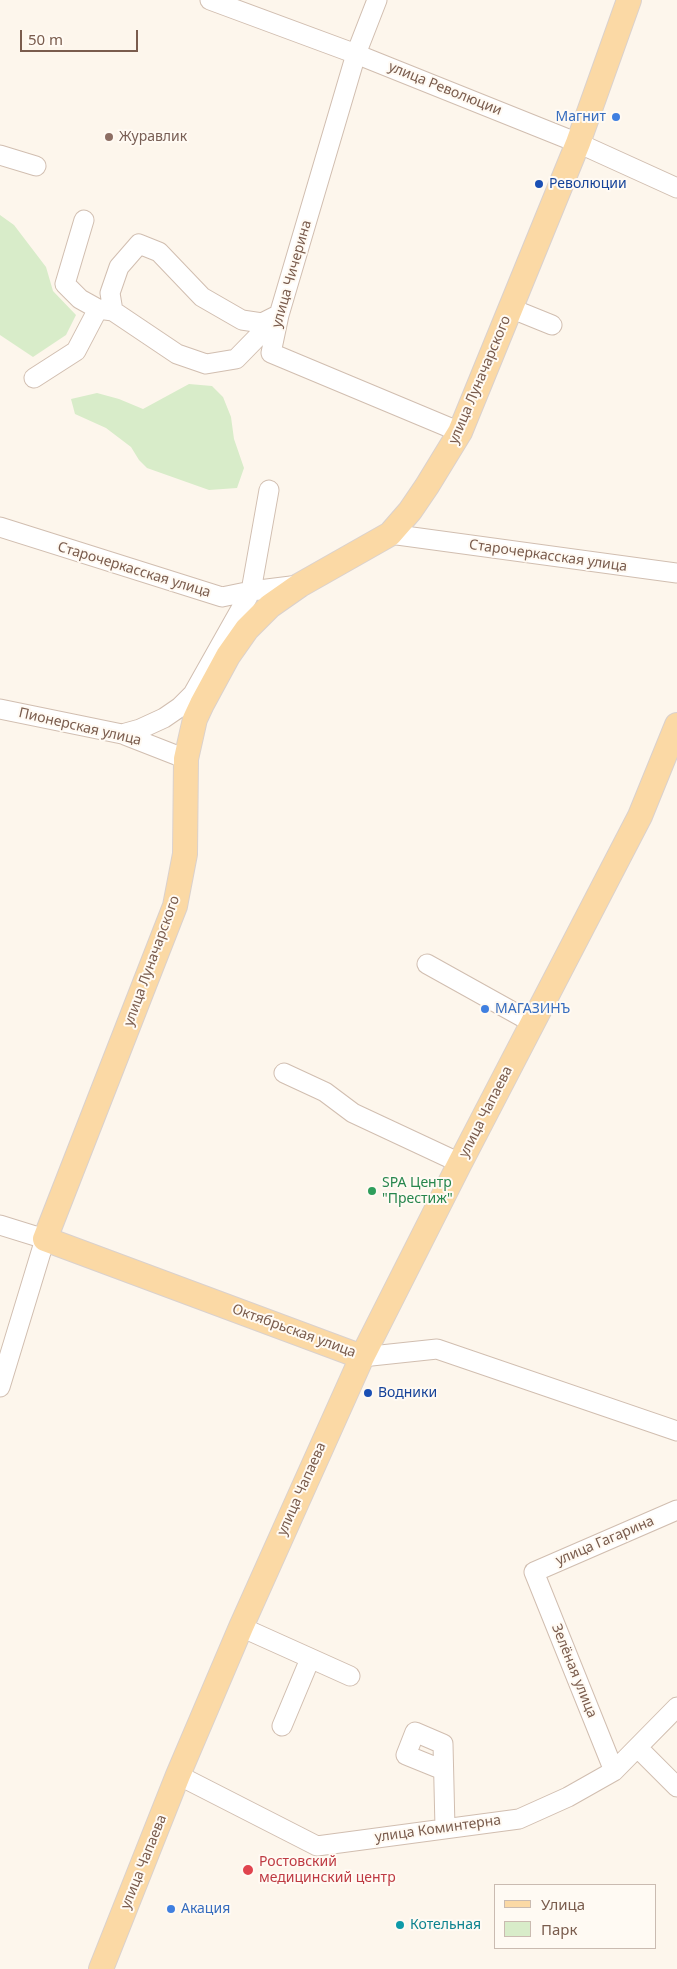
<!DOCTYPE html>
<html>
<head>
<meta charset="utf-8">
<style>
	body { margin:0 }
	#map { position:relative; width:677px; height:1969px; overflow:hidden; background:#fdf6ec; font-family:"Noto Sans",sans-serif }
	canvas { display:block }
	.legend { position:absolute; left:494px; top:1884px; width:162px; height:65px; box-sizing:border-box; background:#fffaf3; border:1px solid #cabbb1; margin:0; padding:6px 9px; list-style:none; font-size:15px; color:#7a5c4d }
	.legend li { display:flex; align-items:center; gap:10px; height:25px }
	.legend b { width:25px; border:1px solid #cabbb1 }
	.scale { position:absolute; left:20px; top:30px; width:118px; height:22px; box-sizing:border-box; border:2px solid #7a5c4d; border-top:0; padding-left:6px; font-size:15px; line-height:18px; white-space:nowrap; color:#7a5c4d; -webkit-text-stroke:4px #fffaf3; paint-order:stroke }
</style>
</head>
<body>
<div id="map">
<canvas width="677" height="1969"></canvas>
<ul class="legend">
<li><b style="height:6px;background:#fbd9a5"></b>Улица</li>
<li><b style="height:14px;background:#d8ecc9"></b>Парк</li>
</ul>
<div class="scale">50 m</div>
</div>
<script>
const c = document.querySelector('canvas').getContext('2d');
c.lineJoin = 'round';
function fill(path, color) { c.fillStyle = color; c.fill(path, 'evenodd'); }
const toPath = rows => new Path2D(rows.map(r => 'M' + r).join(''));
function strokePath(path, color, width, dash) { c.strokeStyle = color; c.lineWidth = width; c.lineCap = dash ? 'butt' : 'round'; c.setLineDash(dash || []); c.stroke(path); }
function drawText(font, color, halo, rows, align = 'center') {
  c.font = font + ' "Noto Sans",sans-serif'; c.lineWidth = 4; c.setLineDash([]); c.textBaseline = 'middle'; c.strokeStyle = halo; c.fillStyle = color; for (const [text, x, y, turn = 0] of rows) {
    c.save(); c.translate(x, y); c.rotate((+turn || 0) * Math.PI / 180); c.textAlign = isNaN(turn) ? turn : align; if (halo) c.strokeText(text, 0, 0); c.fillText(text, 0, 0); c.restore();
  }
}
const green = toPath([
	[0,215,14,225,46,267,53,291,76,315,66,335,33,357,0,335],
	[189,384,212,386,223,397,231,417,234,439,244,468,237,488,209,490,147,468,139,460,131,447,106,428,75,414,71,399,97,393,119,399,143,409]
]);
const minor = toPath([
	[210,0,356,54,578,143,677,188],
	[377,0,356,54,279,315,271,353,460,432],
	[0,155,36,166],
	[84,220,65,284,80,299,98,309,113,311,177,354,206,364,236,359,279,315],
	[510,308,552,325],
	[113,311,110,293,119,267,139,244,159,252,202,297,242,320,262,323,278,315],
	[34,378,76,351,98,309],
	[0,527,222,597,251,591,299,585],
	[390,534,677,573],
	[0,709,122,734,186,759],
	[122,734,140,729,164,718,180,707,193,694,251,591,269,490],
	[427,964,533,1023],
	[284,1073,325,1092,353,1113,460,1163],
	[0,1225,45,1239,0,1387],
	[362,1357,437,1349,677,1431],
	[241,1627,350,1676],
	[282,1726,310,1659],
	[638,1748,677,1787],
	[443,1770,406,1755,415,1732,443,1744,445,1828],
	[614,1771,534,1572,677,1510],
	[178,1775,317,1846,519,1819,568,1797,614,1771,677,1707]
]);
const major = toPath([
	[362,1357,45,1239,175,906,185,854,186,759,195,719,202,704,228,656,247,629,270,606,300,585,390,534,410,511,427,486,460,432,578,143,629,0],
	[101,1969,178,1775,241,1627,362,1357,460,1163,640,816,677,725]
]);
const markers = [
	[616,117,5,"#3f7fe0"],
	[109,137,5,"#8d6e63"],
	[539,184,5,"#1a4fb4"],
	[485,1009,5,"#3f7fe0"],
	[372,1191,5,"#2e9e5b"],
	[368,1393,5,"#1a4fb4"],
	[248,1870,6,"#e0444e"],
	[171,1909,5,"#3f7fe0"],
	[400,1925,5,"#0f9aa8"]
];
const streetNames = [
	["улица Революции",445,89,22],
	["улица Чичерина",292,274,-74],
	["улица Луначарского",480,380,-67],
	["Старочеркасская улица",548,556,8],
	["Старочеркасская улица",134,570,17],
	["Пионерская улица",80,727,13],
	["улица Луначарского",152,961,-70],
	["улица Чапаева",486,1112,-63],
	["Октябрьская улица",294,1331,20],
	["улица Чапаева",302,1489,-66],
	["улица Гагарина",605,1541,-23],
	["Зелёная улица",574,1671,68],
	["улица Коминтерна",438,1829,-8],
	["улица Чапаева",144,1862,-68]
];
const shopNames = [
	["Магнит",606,117,"right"],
	["МАГАЗИНЪ",495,1009],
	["Акация",181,1909]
];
const educationNames = [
	["Журавлик",119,137]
];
const transitNames = [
	["Революции",549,184],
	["Водники",378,1393]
];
const leisureNames = [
	["SPA Центр",382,1183],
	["\"Престиж\"",382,1199]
];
const healthNames = [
	["Ростовский",259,1862],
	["медицинский центр",259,1878]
];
const cultureNames = [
	["Котельная",410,1925]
];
fill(green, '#d8ecc9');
strokePath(minor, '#d1beb0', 21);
strokePath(major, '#dad1cd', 26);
strokePath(minor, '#fff', 19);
strokePath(major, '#fbd9a5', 24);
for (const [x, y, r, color] of markers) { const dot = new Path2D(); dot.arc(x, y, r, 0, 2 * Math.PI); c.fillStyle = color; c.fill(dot); strokePath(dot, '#fffaf3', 2); }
drawText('14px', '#7a5c4d', '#fffaf3', streetNames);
drawText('14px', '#366cbe', '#fffaf3', shopNames, 'left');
drawText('14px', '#785e54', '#fffaf3', educationNames, 'left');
drawText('14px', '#164399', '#fffaf3', transitNames, 'left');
drawText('14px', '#27864d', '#fffaf3', leisureNames, 'left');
drawText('14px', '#be3a42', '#fffaf3', healthNames, 'left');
drawText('14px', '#0d838f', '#fffaf3', cultureNames, 'left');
</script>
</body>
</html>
